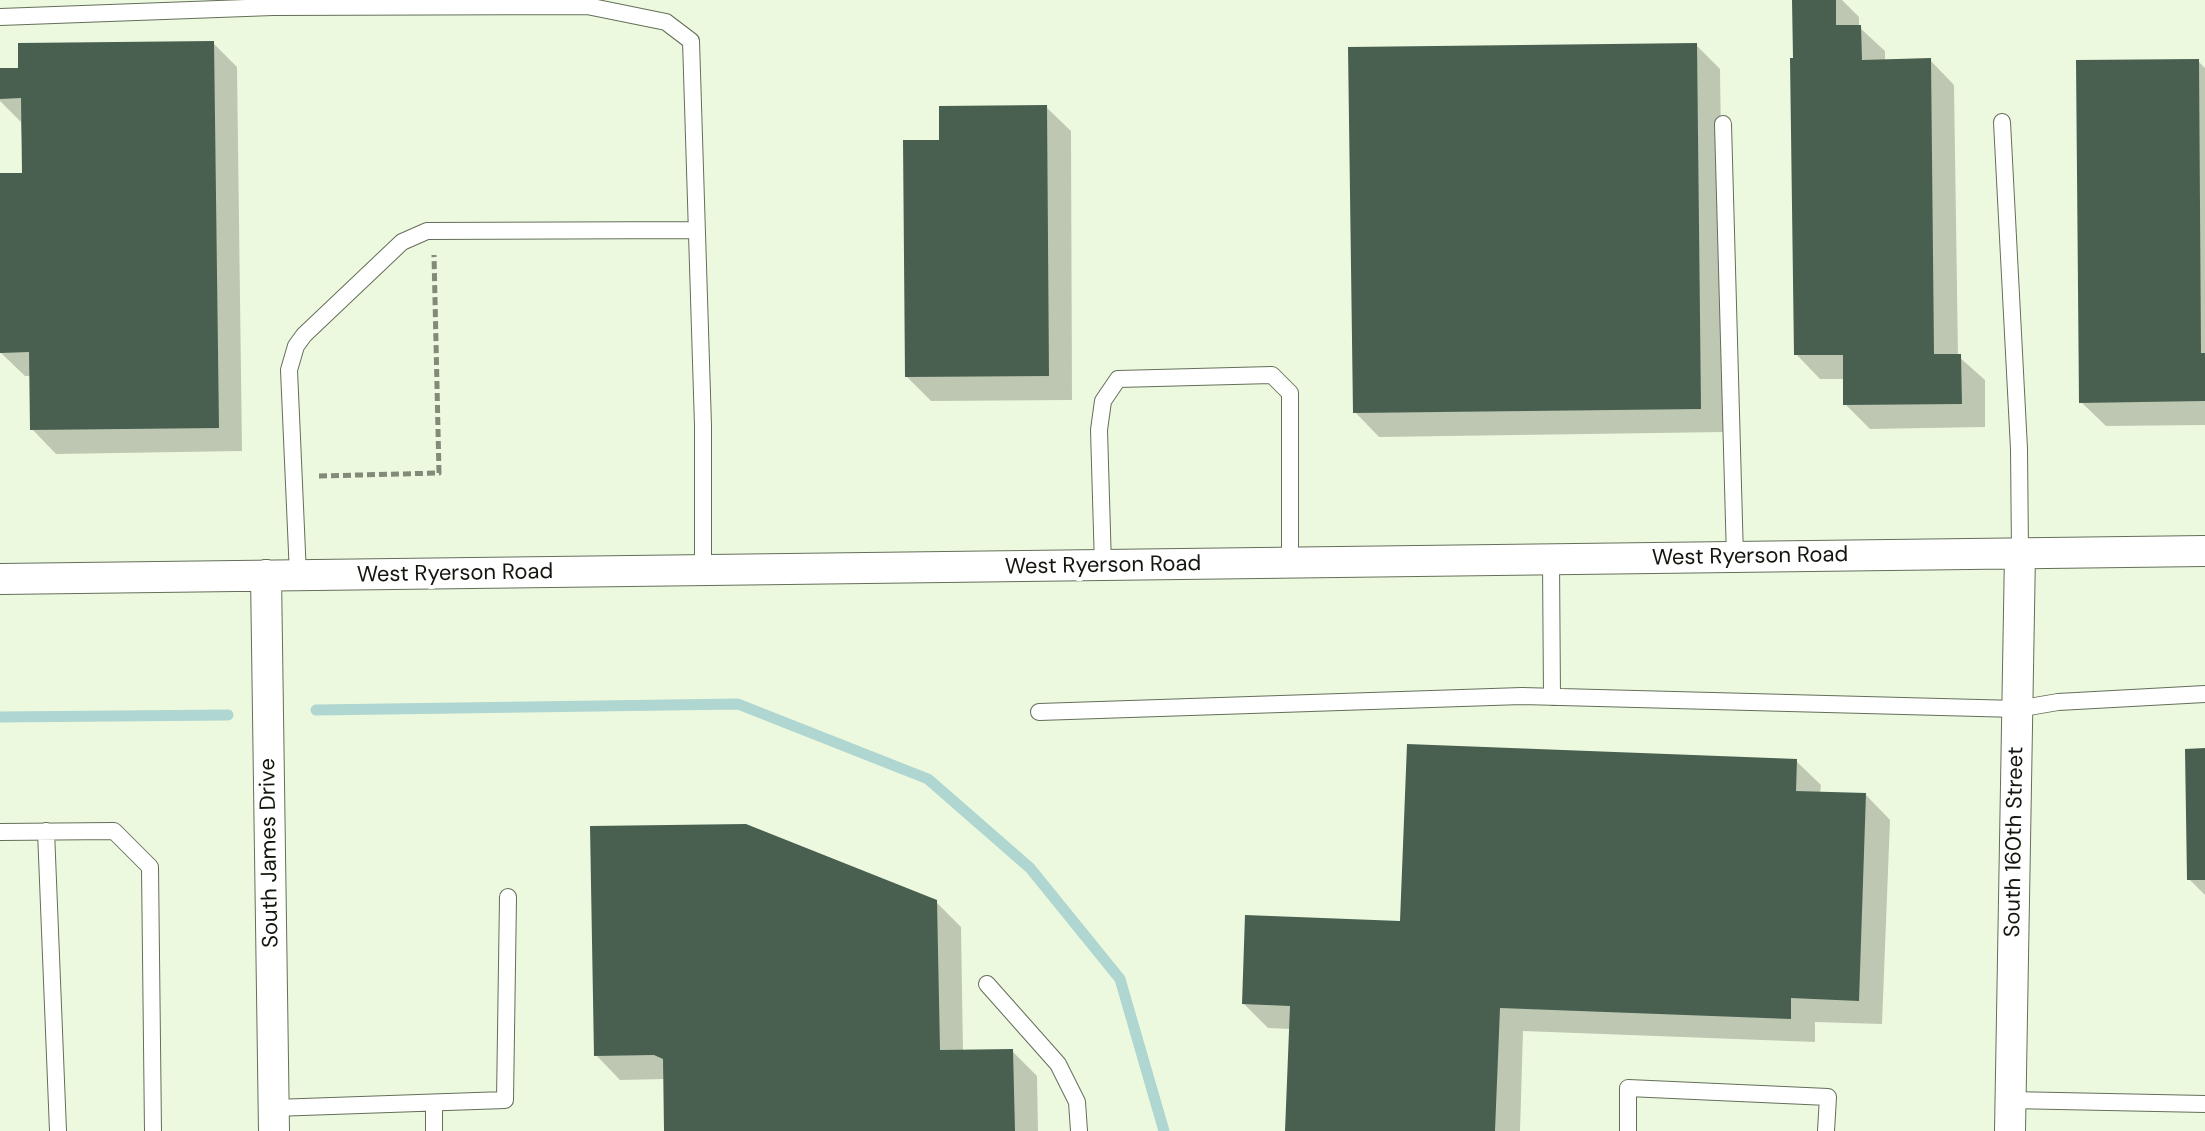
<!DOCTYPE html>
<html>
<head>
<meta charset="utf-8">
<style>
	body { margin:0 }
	canvas { display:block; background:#ecf9df }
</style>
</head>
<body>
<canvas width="2205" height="1131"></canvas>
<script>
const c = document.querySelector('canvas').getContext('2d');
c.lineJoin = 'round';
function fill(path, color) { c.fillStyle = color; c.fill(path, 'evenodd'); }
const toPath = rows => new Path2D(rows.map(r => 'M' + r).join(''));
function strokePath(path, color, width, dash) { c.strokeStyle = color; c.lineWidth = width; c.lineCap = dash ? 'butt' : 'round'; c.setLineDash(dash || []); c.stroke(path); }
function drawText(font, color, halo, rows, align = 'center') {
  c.font = font + ' "DM Sans",sans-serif'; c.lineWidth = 8; c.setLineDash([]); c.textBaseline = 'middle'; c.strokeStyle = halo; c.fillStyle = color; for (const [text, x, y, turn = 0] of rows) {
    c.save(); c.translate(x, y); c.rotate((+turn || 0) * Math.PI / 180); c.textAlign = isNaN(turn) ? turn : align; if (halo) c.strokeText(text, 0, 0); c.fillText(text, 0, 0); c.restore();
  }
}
const shadow = toPath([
	[1794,0,1842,0,1859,17,1859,27,1885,51,1885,61,1930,60,1954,85,1958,356,1985,380,1985,427,1870,429,1845,404,1845,379,1820,379,1796,354],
	[213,43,237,67,242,451,56,454,32,429,31,376,25,376,0,352,0,175,24,175,21,122,0,101,0,70],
	[1696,45,1720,69,1725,432,1379,437,1355,412],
	[2198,61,2205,68,2205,425,2106,426,2081,402],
	[1046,107,1071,131,1072,400,931,401,907,377,941,142],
	[2205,750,2205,895,2189,879],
	[1796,761,1821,785,1820,794,1866,795,1890,820,1882,1024,1815,1022,1815,1042,1523,1031,1520,1131,1287,1131,1291,1029,1268,1028,1244,1004,1402,923],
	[936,902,961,927,963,1052,1012,1051,1037,1076,1038,1131,666,1131,665,1079,620,1080,596,1055]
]);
const stream = toPath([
	[316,710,738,704,928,779,1030,868,1120,979,1164,1131],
	[0,717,228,715]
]);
const building = toPath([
	[1792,0,1836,0,1836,25,1861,25,1862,60,1931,58,1934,354,1961,354,1962,404,1843,405,1843,355,1794,355,1790,58,1793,58],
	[214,41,219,428,30,430,29,352,0,353,0,173,22,173,21,98,0,99,0,68,18,68,18,43],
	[1697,43,1701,409,1353,413,1348,47],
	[2199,59,2201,353,2205,353,2205,401,2079,403,2076,60],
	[1047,105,1049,376,905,377,903,140,939,140,939,106],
	[1407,744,1797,759,1796,791,1866,793,1859,1001,1791,998,1791,1019,1500,1008,1495,1131,1285,1131,1290,1006,1242,1004,1245,915,1400,921],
	[2205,748,2205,880,2187,880,2185,749],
	[746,824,937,900,940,1050,1013,1049,1015,1131,664,1131,663,1059,654,1055,594,1056,590,826]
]);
const path = toPath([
	[319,476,439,473,434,255]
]);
const lane = toPath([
	[0,17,273,7,587,6,666,22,691,41,703,426,703,571],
	[2002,122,2019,449,2020,553],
	[1723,124,1735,558],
	[1551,561,1552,697],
	[1103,566,1099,430,1103,401,1118,379,1272,375,1290,393,1290,564],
	[298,575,289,370,296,346,304,335,402,242,427,231,696,230],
	[1039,712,1522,696,2017,709,2058,702,2205,694],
	[46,831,58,1131],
	[0,832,114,831,150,867,153,1131],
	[987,984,1058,1064,1077,1102,1079,1131],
	[2010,1100,2205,1104],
	[434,1103,434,1131],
	[274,1108,505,1100,508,897],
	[1628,1131,1628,1088,1828,1097,1826,1131]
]);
const street = toPath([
	[266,575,274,1131],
	[0,579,2205,551],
	[2010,1131,2020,553]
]);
const streetNames = [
	["West Ryerson Road",1750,557,-1],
	["West Ryerson Road",1103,566,-1],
	["West Ryerson Road",455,574,-1],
	["South 160th Street",2015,842,-89],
	["South James Drive",270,853,-91]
];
fill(shadow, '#0003');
strokePath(stream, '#b0d6d1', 11);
fill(building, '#496051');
strokePath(lane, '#646f59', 18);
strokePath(street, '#646f59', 32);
strokePath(path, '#828b79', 5, [8, 4]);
strokePath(lane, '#fff', 16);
strokePath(street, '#fff', 30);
drawText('22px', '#12160d', '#fff', streetNames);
</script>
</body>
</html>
